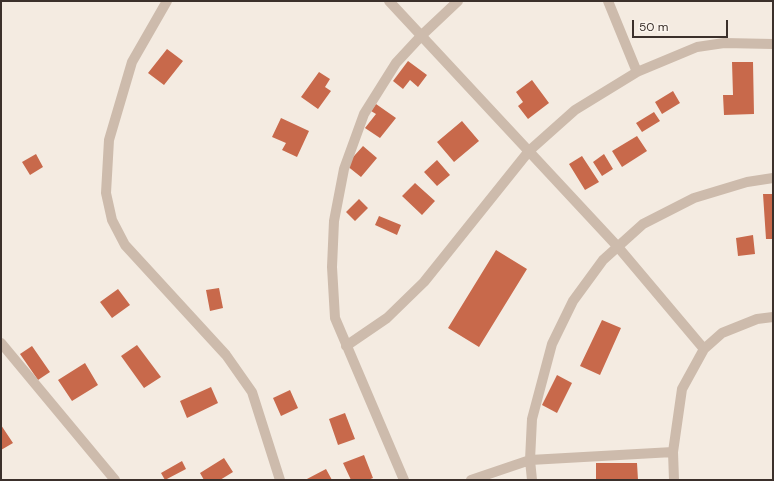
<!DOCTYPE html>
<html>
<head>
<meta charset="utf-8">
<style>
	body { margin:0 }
	#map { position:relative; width:774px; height:481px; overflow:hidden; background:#f4ebe1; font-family:"DM Sans",sans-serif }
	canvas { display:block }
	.frame { position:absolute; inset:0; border:2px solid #3b302b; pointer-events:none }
	.scale { position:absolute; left:632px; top:20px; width:96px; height:18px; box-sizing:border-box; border:2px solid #3b302b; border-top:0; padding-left:5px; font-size:12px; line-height:14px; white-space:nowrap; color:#3b302b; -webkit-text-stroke:3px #fbf5ee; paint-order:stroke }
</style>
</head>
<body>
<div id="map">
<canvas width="774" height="481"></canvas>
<div class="frame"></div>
<div class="scale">50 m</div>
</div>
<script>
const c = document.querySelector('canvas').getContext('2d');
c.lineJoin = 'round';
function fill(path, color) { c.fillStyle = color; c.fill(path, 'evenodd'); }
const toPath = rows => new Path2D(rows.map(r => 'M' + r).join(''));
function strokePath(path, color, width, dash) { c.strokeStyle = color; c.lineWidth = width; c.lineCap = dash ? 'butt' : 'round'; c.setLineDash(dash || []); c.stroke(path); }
const building = toPath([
	[167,49,183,61,164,85,148,73],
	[408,61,427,75,418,87,410,80,403,89,393,81],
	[732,62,753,62,754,114,724,115,723,95,733,95],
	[319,72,330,79,325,87,331,91,318,109,301,97],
	[532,80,549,103,528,119,518,106,523,102,516,92],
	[673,91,680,103,662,114,655,102],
	[376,104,396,118,380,138,365,128,376,114,371,111],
	[654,112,660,121,642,132,636,123],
	[281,118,309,131,297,157,282,150,286,143,272,137],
	[462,121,479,141,454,162,437,142],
	[637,136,647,151,622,167,612,151],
	[363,146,377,158,361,177,346,165],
	[36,154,43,167,30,175,22,162],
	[604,154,613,169,602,176,593,162],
	[582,156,599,182,585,190,569,164],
	[437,160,450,175,437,186,424,172],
	[415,183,435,201,422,215,402,196],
	[763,194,773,194,773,239,766,239],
	[359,199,368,208,355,221,346,212],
	[379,216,401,225,397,235,375,225],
	[753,235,755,254,738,256,736,238],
	[496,250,527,269,479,347,448,328],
	[219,288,223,308,210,311,206,290],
	[118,289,130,305,112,318,100,302],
	[602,320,621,328,600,375,580,366],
	[137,345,161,377,144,388,121,356],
	[32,346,50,372,38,380,20,354],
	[85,363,98,385,72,401,58,380],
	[557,375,572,383,557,413,542,405],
	[211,387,218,403,187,418,180,401],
	[290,390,298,408,281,416,273,398],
	[345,413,355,439,338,445,329,419],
	[1,425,13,443,1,450],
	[364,455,373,478,368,480,351,480,343,463],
	[224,458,233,472,220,480,204,480,200,473],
	[182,461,186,469,165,480,161,473],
	[596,463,637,463,638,480,596,480],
	[326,469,332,480,305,480]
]);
const minor = toPath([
	[167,1,132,62,109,140,106,193,112,220,125,245,226,355,252,392,280,480],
	[389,1,618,247,704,349],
	[608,1,637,72],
	[1,343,115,480],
	[346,346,387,318,424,282,529,151,575,110,637,72,697,47,724,43,773,44],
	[404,480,335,318,332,267,334,221,344,169,364,114,396,63,422,35,458,1],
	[471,480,530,460,673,452],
	[532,480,530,460,532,419,552,344,573,301,603,260,643,224,694,198,747,182,773,178],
	[674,480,673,452,682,389,704,349,722,333,757,319,773,317]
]);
fill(building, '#c8694b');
strokePath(minor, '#cdbbac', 10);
</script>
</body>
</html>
